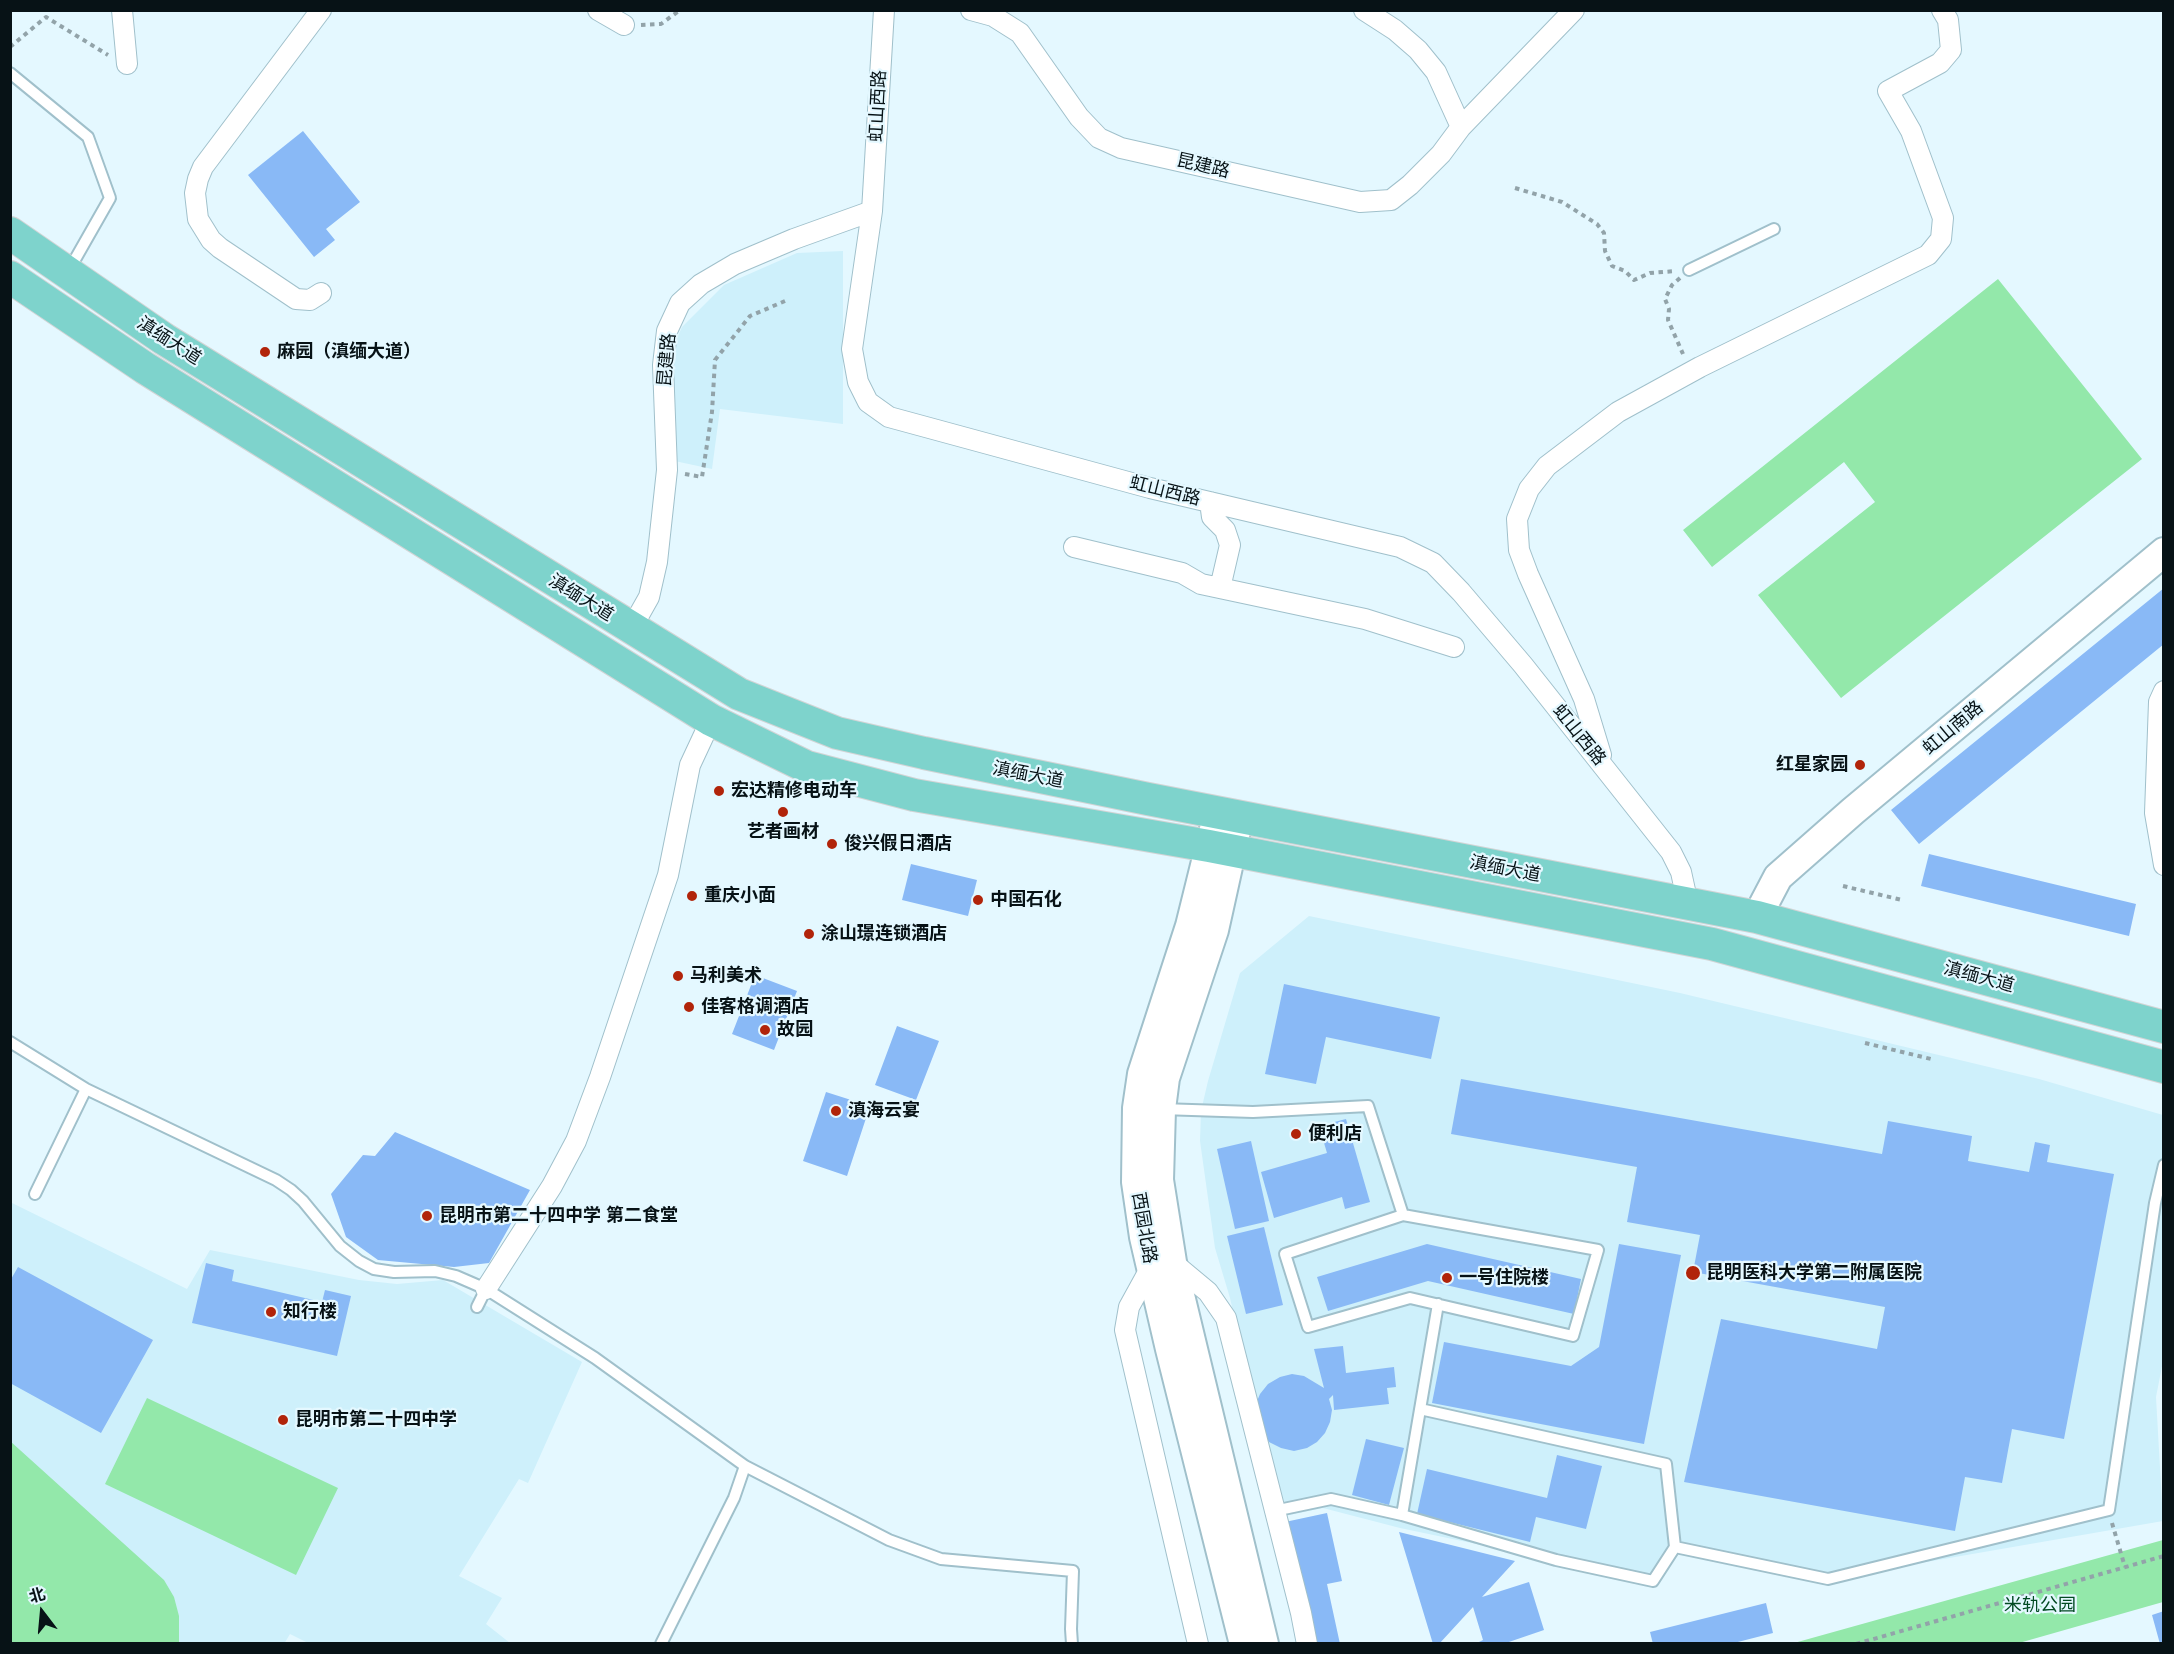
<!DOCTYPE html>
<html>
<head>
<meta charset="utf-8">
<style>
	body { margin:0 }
	#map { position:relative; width:2174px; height:1654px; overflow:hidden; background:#e4f8ff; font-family:Quicksand,"Noto Sans SC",sans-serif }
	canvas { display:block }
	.frame { position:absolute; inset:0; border:12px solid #071216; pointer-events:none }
	.north { position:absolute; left:12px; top:1582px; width:60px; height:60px; -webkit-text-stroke:4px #e4f8ff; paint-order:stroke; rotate:344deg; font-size:16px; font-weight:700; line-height:24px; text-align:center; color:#071216 }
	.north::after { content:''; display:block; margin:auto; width:21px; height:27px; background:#071216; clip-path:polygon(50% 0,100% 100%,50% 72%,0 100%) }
</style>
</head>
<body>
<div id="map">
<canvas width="2174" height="1654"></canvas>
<div class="frame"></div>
<div class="north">北</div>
</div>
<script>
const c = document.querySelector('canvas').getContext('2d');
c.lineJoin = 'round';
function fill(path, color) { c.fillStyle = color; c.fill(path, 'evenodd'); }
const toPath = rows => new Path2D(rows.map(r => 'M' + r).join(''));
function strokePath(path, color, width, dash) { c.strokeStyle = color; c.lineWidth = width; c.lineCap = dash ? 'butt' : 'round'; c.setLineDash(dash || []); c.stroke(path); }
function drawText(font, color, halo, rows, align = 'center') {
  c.font = font + ' Quicksand,"Noto Sans SC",sans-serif'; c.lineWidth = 4.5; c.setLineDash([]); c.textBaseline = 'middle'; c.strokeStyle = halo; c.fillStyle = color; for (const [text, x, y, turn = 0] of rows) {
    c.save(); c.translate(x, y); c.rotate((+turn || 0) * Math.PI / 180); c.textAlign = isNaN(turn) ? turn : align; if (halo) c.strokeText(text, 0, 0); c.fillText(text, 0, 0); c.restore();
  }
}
const built = toPath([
	[843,251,843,424,720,409,712,469,670,460,666,363,682,327,724,285,797,253],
	[1309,916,1680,993,2039,1079,2163,1115,2164,1356,2156,1397,2163,1521,1828,1579,1675,1547,1653,1581,1400,1528,1323,1508,1280,1517,1230,1298,1215,1248,1200,1141,1201,1111,1208,1081,1240,973],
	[10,1202,187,1289,210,1250,359,1280,397,1284,443,1280,582,1362,528,1483,519,1479,459,1576,502,1598,486,1624,510,1643,310,1644,290,1634,284,1644,11,1643]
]);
const green = toPath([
	[1998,279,2142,459,1841,698,1758,595,1875,502,1844,462,1712,567,1683,530],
	[147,1398,338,1488,296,1575,105,1484],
	[10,1441,164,1580,174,1597,179,1616,179,1643,11,1643],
	[2163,1540,2163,1602,2019,1643,1794,1643]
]);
const building = toPath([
	[303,131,360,202,326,229,335,240,314,257,248,175],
	[2164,588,2164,644,1919,844,1891,810],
	[1929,854,2136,904,2129,936,1921,886],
	[911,864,977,880,968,916,902,900],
	[755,975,797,991,774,1050,732,1034],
	[1284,984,1440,1017,1431,1059,1326,1037,1316,1084,1265,1074],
	[897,1026,939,1041,916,1100,875,1085],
	[1461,1079,1882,1154,1888,1121,1972,1136,1968,1161,2029,1172,2035,1142,2050,1145,2047,1162,2114,1174,2064,1439,2012,1429,2002,1483,1965,1477,1955,1531,1684,1482,1721,1319,1877,1349,1885,1307,1693,1272,1700,1235,1627,1222,1637,1167,1451,1134],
	[826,1092,870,1106,847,1176,803,1161],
	[1346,1119,1370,1202,1345,1209,1342,1197,1274,1218,1261,1172,1327,1153,1319,1126],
	[395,1132,530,1190,489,1263,454,1267,378,1260,346,1237,331,1194,363,1155,375,1156],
	[1251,1141,1269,1221,1235,1229,1217,1149],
	[1264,1227,1283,1305,1246,1314,1227,1236],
	[1427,1244,1581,1279,1574,1314,1428,1281,1328,1311,1317,1277],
	[1619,1244,1681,1255,1644,1444,1432,1403,1444,1342,1571,1366,1599,1347],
	[206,1263,234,1270,232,1281,322,1302,325,1290,351,1296,337,1356,192,1323],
	[18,1267,153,1340,101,1433,10,1383,10,1281],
	[1343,1346,1346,1373,1394,1367,1396,1387,1387,1388,1389,1404,1334,1410,1333,1395,1329,1399,1332,1410,1330,1422,1325,1433,1317,1442,1307,1448,1294,1451,1281,1448,1269,1442,1260,1432,1255,1406,1260,1394,1268,1384,1280,1377,1292,1374,1304,1376,1324,1388,1314,1349],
	[1366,1439,1404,1448,1389,1505,1352,1495],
	[1557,1455,1602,1466,1586,1529,1536,1517,1530,1542,1417,1514,1427,1469,1547,1498],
	[1327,1513,1342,1581,1327,1584,1340,1644,1311,1644,1285,1522],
	[1399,1532,1515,1561,1482,1597,1529,1582,1544,1630,1503,1644,1475,1644,1483,1640,1473,1607,1439,1644,1433,1644],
	[1766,1603,1773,1633,1730,1644,1653,1644,1650,1632],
	[2164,1611,2164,1644,2160,1644,2152,1615]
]);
const path = toPath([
	[641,25,661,24,680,10],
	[10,47,46,17,108,55],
	[1515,188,1562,202,1597,224,1604,233,1605,251,1612,266,1625,271,1634,280,1650,273,1676,271],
	[1680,278,1672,285,1665,299,1669,309,1668,320,1683,354],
	[685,474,702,477,712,412,715,360,750,316,785,301],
	[1843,886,1902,900],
	[1865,1043,1931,1059],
	[2112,1523,2125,1567],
	[1856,1644,2164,1556]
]);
const lane = toPath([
	[10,73,88,137,110,198,69,270],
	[1689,270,1774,229],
	[10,1042,86,1089,276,1180,291,1190,303,1201,340,1246,359,1261,374,1269,394,1272,435,1271,456,1276,486,1289,595,1358,745,1466,889,1540,941,1559,1073,1571,1071,1629,1072,1644],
	[1161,1109,1253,1112,1368,1106,1403,1215,1598,1250,1573,1336,1410,1298,1308,1327,1285,1254,1403,1215],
	[35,1194,86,1089],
	[477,1307,486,1289],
	[1274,1511,1331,1499,1402,1515,1438,1304],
	[1402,1515,1556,1560,1653,1581,1675,1547,1666,1464,1420,1409],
	[1675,1547,1828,1579,2109,1510,2155,1203,2164,1165],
	[661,1644,734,1498,745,1466]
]);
const street = toPath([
	[122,10,127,64],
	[598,10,624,25],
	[884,10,872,211,852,349,858,382,868,402,889,417,1150,488,1400,547,1433,563,1461,592,1523,665,1671,852,1681,872,1688,904],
	[971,10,993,16,1020,33,1079,117,1099,138,1121,148,1360,202,1391,200,1410,185,1441,154,1461,127,1574,10],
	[1364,10,1395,30,1418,50,1436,72,1461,127],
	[321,293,310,300,296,299,220,248,211,240,198,219,195,193,198,179,203,167,321,10],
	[1210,502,1212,517,1225,530,1230,545,1220,588],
	[1074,547,1182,573,1201,584,1365,619,1454,647],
	[631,629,649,597,657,562,667,470,663,365,667,331,680,303,701,284,735,264,794,239,872,211],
	[2164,691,2159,702,2155,813,2164,865],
	[1601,755,1584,699,1528,574,1519,550,1517,519,1529,489,1547,466,1618,412,1700,367,1928,255,1941,239,1943,218,1911,131,1888,91,1940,63,1951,50,1948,20,1942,10],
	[1172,1262,1208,1292,1226,1318,1301,1613,1307,1644],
	[1151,1267,1129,1307,1125,1330,1198,1644],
	[486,1289,552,1186,576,1141,600,1077,668,875,690,765,711,720]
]);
const secondary = toPath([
	[1218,813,1190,926,1142,1074,1137,1108,1136,1182,1144,1237,1170,1349,1244,1644],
	[1239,817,1214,930,1165,1078,1161,1109,1159,1180,1172,1262,1264,1644],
	[1757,917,1778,877,1853,811,2164,552]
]);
const primary = toPath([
	[10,233,164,339,739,694,837,733,924,753,1148,799,1757,917,2164,1027],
	[10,277,145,368,711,720,807,767,914,795,1209,846,1712,944,2164,1067]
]);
const markers = [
	[265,352,6,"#b1240a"],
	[1860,765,6,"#b1240a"],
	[719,791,6,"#b1240a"],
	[783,812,6,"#b1240a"],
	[832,844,6,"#b1240a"],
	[692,896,6,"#b1240a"],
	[978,900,6,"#b1240a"],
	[809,934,6,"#b1240a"],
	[678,976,6,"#b1240a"],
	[689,1007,6,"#b1240a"],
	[765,1030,6,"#b1240a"],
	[836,1111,6,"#b1240a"],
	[1296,1134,6,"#b1240a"],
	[427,1216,6,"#b1240a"],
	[1693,1273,8,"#b1240a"],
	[1447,1278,6,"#b1240a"],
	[271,1312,6,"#b1240a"],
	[283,1420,6,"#b1240a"]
];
const streetNames = [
	["虹山西路",878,106,-87],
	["昆建路",1203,166,13],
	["滇缅大道",169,341,33],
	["昆建路",667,360,-85],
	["虹山西路",1165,491,14],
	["滇缅大道",581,598,32],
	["虹山南路",1953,728,-40],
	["虹山西路",1579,735,51],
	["滇缅大道",1028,775,11],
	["滇缅大道",1505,869,11],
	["滇缅大道",1979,977,15],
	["西园北路",1144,1228,80]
];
const poiNames = [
	["麻园（滇缅大道）",277,352],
	["红星家园",1848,765,"right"],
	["宏达精修电动车",731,791],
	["艺者画材",783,832,"center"],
	["俊兴假日酒店",844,844],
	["重庆小面",704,896],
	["中国石化",990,900],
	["涂山璟连锁酒店",821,934],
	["马利美术",690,976],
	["佳客格调酒店",701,1007],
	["故园",777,1030],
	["滇海云宴",848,1111],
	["便利店",1308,1134],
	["昆明市第二十四中学 第二食堂",439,1216],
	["昆明医科大学第二附属医院",1706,1273],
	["一号住院楼",1459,1278],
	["知行楼",283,1312],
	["昆明市第二十四中学",295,1420]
];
const parkNames = [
	["米轨公园",2040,1606]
];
fill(built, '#cef0fb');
fill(green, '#93e8aa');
fill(building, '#89b9f6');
strokePath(lane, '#a0c0cb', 14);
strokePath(street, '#a0c0cb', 22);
strokePath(secondary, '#a0c0cb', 32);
strokePath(primary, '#d2d4d5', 34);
strokePath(path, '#92a3a9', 4, [4.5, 4.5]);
strokePath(lane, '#fff', 10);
strokePath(street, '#fff', 20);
strokePath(secondary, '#fff', 28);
strokePath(primary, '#7ed3cc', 32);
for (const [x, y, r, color] of markers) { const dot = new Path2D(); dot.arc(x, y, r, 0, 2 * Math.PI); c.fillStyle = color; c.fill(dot); strokePath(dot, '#e4f8ff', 2); }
drawText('18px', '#071216', '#e4f8ff', streetNames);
drawText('bold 18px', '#071216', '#e4f8ff', poiNames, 'left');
drawText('18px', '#024a22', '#e4f8ff', parkNames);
</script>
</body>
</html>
